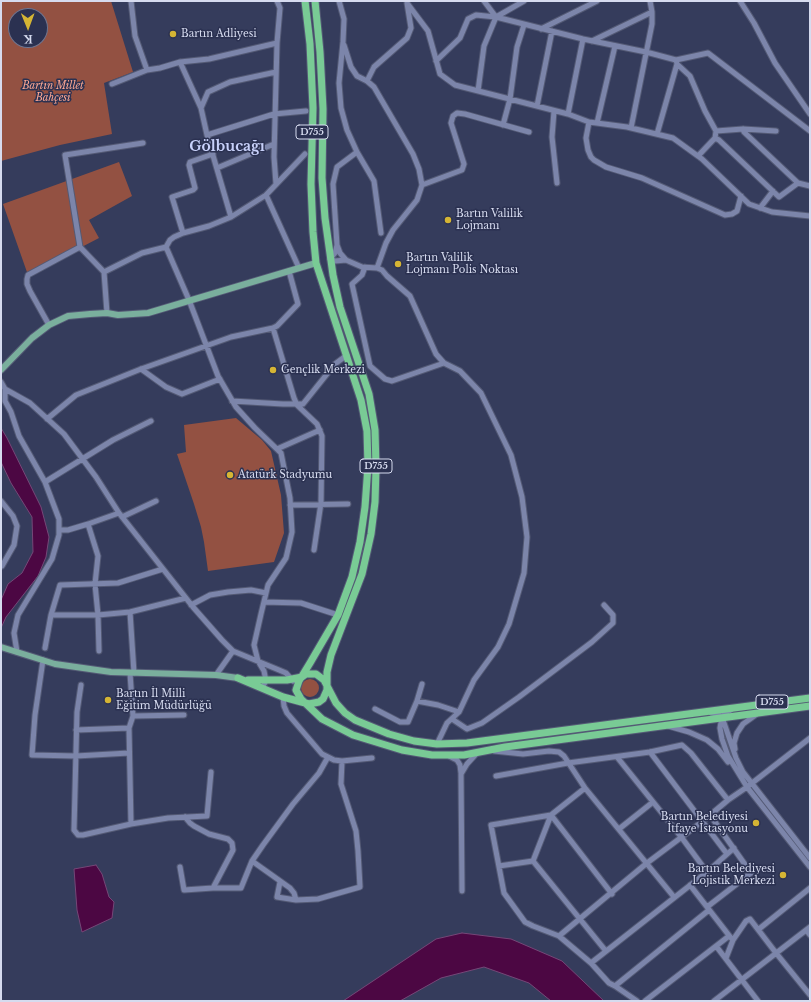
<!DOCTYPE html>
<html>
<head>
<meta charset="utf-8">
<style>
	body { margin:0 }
	#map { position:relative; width:811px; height:1002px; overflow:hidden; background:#353c5c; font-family:"Libre Baskerville",serif }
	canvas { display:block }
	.frame { position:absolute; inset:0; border:2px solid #d6dbef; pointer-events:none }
	.north { position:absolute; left:8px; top:8px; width:40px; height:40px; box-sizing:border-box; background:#2b3151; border:1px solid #6f7590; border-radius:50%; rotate:179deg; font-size:11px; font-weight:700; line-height:16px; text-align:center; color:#d6dbef }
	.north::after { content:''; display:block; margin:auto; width:14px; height:18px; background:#d5b534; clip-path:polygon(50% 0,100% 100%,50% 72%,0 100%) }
</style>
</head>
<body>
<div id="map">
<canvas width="811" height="1002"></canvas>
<div class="frame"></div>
<div class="north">K</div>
</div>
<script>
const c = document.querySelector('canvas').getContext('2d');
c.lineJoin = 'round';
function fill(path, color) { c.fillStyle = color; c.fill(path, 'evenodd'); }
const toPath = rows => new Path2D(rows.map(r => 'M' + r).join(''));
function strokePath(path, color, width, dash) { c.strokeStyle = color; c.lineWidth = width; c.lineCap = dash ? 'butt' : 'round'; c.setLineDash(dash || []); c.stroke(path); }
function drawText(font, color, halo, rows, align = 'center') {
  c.font = font + ' "Libre Baskerville",serif'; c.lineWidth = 3; c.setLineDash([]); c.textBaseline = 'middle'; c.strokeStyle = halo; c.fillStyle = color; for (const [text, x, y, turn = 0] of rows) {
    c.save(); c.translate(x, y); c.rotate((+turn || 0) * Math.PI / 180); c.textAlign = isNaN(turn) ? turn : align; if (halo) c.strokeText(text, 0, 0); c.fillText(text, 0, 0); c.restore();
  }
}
const green = toPath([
	[1,1,111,1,133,72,104,83,112,134,60,145,1,161],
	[16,16,40,16,40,40,16,40],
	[119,162,132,196,89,220,99,238,28,275,3,204],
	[236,418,262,440,271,451,281,495,284,533,274,562,208,571,204,542,201,527,194,504,177,454,186,452,184,425],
	'301 688a9 9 0 1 1 18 0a9 9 0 1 1-18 0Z'
]);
const water = toPath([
	[1,428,7,438,41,507,49,537,46,557,38,576,6,617,1,628,1,600,8,584,22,573,33,552,32,517,11,483,1,462,1,428],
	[96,865,102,874,109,897,114,902,112,918,82,932,77,910,74,869,96,865],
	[462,933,511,939,562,961,604,1001,551,1001,529,983,484,967,441,978,400,1001,343,1001,436,939,462,933]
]);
const minor = toPath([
	[131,1,135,36,147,70],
	[339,1,344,19,343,42,339,83,341,108,347,130,357,152,337,167,333,184,337,245,335,253,330,259,335,261,346,260],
	[484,1,496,17],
	[740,1,754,23,775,63,810,114],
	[541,29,597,1],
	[592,41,652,12,650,1],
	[344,45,351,67,357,76,367,81,374,87,413,154,419,169,422,185,417,200,393,230,386,243,377,268],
	[676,60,677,64,690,76,705,111,716,131,715,138,698,156],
	[436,61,460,38,468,19,476,15,496,17,583,39,646,52,676,60,708,53,810,131],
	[180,62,201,108],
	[367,81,374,67,407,38,411,28,407,3,428,31,440,74,455,85,568,114,589,122,627,127,673,138,702,159,749,204,772,212,810,216],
	[112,84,147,70,160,68,180,62,209,59,277,43],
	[478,91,484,46,496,17,524,1],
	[537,106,552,31],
	[554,111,552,137,557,183],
	[568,114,583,39],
	[589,122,586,138,588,150,591,157,594,160,606,167,642,178,725,215,732,214,737,211,741,196],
	[597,123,615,46],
	[503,125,510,99,517,47,524,25],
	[631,128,652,24,652,12],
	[743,129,744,132,798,183,810,186],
	[716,131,743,129,776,131],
	[657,134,677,64],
	[207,135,274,114,306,111],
	[715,138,719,140,779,197,798,183],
	[357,152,374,181,381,233],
	[217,168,274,144],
	[276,184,274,157,277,43,280,8,277,1],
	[422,185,462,170,464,164,451,123,453,116,457,113,465,114,529,132],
	[266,195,299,268],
	[760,208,773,191],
	[231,217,207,135,201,108,208,92,230,82,276,72],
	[183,233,172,197,193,190,195,188,189,165,190,162,213,154],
	[337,245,340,253,346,260,362,267,377,268,382,270,387,276,410,296,436,354,444,363,460,371,481,393,511,455,522,497,527,537,524,573,509,624,498,647,474,680,459,712,447,723,437,744],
	[80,247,104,272,107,313],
	[365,267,362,275,352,284,370,366,385,379,392,381,444,363],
	[104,272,142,253,166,247],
	[49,325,30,291,27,284,27,279,28,275,80,247,65,155,143,143],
	[273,328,294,398,297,405,317,424,322,436,321,503,314,550],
	[141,369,166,387,182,394,220,379],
	[1,382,5,389,30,403,64,434,96,477,119,513,193,607,222,640,233,651,279,670,286,673,293,681],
	[5,389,5,401,11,412,19,436,45,482,59,519,59,535,52,559,18,615,14,633,17,652],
	[232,401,283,404,303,404,335,364,347,355],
	[47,419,76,395,141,369,231,337,273,328,277,326,298,304,289,271],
	[277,449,320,430],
	[45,482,113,440,151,421],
	[1,501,13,516,17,526,14,545,2,566],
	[290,505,348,504],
	[122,517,156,501],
	[88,524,98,556,95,584,98,615,99,651],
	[59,530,68,530,88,524,119,513],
	[264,602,301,603,338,615],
	[191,605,210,595,228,592,251,590,266,593],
	[130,612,134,673],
	[51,615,98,615,130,612,186,598],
	[45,648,51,615,60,585,118,583,163,569],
	[43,660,35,715,32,755,76,756,129,753],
	[216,675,233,651],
	[81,685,77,712,74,830,78,835,83,835,131,824],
	[259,687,263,686,266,681,264,671,258,661,254,645,261,614,268,585,286,558,292,532,290,498,281,453,255,428,236,407,218,376,189,300,166,247,170,240,174,237,183,233,209,226,231,217,266,195,305,154],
	[283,697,284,706,287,713,322,754,334,760,342,761,372,758],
	[417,701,438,705,459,712],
	[375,709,400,722,408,722,417,701,422,684],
	[731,710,725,713,722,717,720,728,722,739,728,756,747,787,810,867],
	[711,713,718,714,722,717,736,758,743,772,810,858],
	[133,716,184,715],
	[452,719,467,729,482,723,519,697,592,642,613,623,613,615,604,605],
	[668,726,689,732,707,740,718,749,728,762],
	[129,728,131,824,168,818,207,816,211,772],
	[76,730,129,728,133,716,130,673],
	[735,749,734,743,737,733,743,724,757,714],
	[494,751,523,754,549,751,559,752,564,756,585,788,674,897],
	[650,752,727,854],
	[449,756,457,760,460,765,461,773],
	[617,757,682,838,707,872],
	[496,776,568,763,650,752,682,745,691,753,728,800],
	[585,788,551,815,491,825,504,893,525,922,533,926,559,936,591,963,609,983,615,986,637,1001],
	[551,815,612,894],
	[185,817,190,823,194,826,209,834,228,839,232,843,233,850,213,888,241,888,252,861,263,845,293,804,319,773,328,757],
	[619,829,653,802],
	[252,861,290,888,294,893,296,900],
	[533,861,605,950],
	[533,861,551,815],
	[499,866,533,861],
	[180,867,184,890,213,888],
	[280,882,277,897,296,900,318,899,360,887,358,851,356,831,341,784,342,761],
	[690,885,731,938],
	[462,891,461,774,467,764,477,753],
	[707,907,751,873,710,815],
	[759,929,810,888],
	[806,930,810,935],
	[559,936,647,863,703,821,728,800,747,787,810,738],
	[716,946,758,1001],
	[726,958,733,940,746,921,750,919,776,953,810,995],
	[591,963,707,872,734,848],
	[615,986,709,910],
	[645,1001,729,936],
	[714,1001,810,927]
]);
const major = toPath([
	[1,370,32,338,49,325,68,316,90,314,107,313,118,315,148,313,316,263],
	[1,647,55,664,111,672,216,675,238,678]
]);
const highway = toPath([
	[305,1,310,44,313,108,311,184,313,232,316,263,361,400,367,431,368,466,365,507,360,542,352,577,338,615,310,663,299,681,296,690,301,699,322,719,353,735,402,750,432,755,464,755,505,747,810,706],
	[238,678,283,697,309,704,319,702,323,699,327,690,327,672,331,655,362,574,371,534,375,502,376,468,375,430,369,394,340,307,333,275,325,218,322,178,323,109,320,52,315,1],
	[248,680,287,680,302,677,306,674,316,674,324,680,336,703,345,713,355,720,389,734,414,741,437,744,467,743,810,698]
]);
const markers = [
	[173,34,4,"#d5b534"],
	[448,220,4,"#d5b534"],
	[398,264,4,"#d5b534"],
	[273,370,4,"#d5b534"],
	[230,475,4,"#d5b534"],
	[108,700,4,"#d5b534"],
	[756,823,4,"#d5b534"],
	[783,875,4,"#d5b534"]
];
const shields = [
	[312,132,32],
	[376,466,32],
	[772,702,32]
];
const shieldNames = [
	["D755",312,132],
	["D755",376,466],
	["D755",772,702]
];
const poiNames = [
	["Bartın Adliyesi",181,34],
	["Bartın Valilik",456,214],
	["Lojmanı",456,226],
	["Bartın Valilik",406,258],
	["Lojmanı Polis Noktası",406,270],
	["Gençlik Merkezi",281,370],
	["Atatürk Stadyumu",238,475],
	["Bartın İl Milli",116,694],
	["Eğitim Müdürlüğü",116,706],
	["Bartın Belediyesi",748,817,"right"],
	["İtfaye İstasyonu",748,829,"right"],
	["Bartın Belediyesi",775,869,"right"],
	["Lojistik Merkezi",775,881,"right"]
];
const parkNames = [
	["Bartın Millet",53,86],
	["Bahçesi",53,98]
];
const districtNames = [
	["Gölbucağı",227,147]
];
fill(green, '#935142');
fill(water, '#4c0743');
strokePath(water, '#754777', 1);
strokePath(minor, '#545a75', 7);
strokePath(major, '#545a75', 8);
strokePath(highway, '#545a75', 9);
strokePath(minor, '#7c85aa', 5);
strokePath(major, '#7aaf9d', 6);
strokePath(highway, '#79cb95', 7);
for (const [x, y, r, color] of markers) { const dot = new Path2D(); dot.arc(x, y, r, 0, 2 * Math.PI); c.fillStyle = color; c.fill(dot); strokePath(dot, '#2b3151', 1.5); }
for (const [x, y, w] of shields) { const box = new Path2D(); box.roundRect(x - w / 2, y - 7, w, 14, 3); c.fillStyle = '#2b3151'; c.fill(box); strokePath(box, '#d6dbef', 1); }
drawText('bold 9px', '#d6dbef', null, shieldNames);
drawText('10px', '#d6dbef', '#2b3151', poiNames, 'left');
drawText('italic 10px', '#fda792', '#2b3151', parkNames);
drawText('bold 14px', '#c8d1fa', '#2b3151', districtNames);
</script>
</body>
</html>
